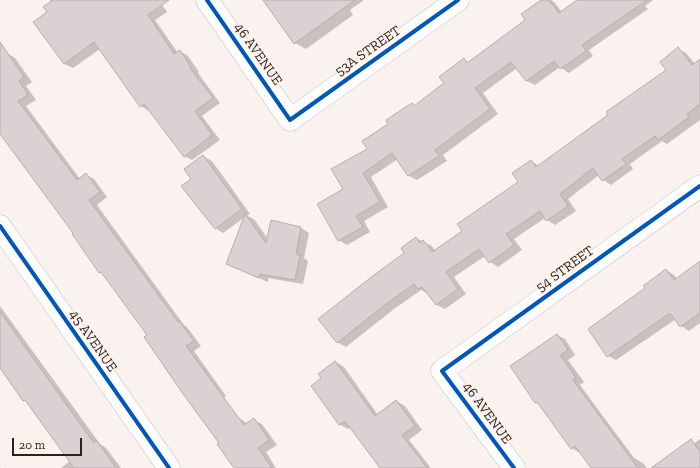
<!DOCTYPE html>
<html>
<head>
<meta charset="utf-8">
<style>
	body { margin:0 }
	#map { position:relative; width:700px; height:468px; overflow:hidden; background:#f9f2ef; font-family:"Zilla Slab",serif }
	canvas { display:block }
	.scale { position:absolute; left:12px; top:438px; width:70px; height:18px; box-sizing:border-box; border:2px solid #2d231d; border-top:0; padding-left:5px; font-size:12px; line-height:14px; white-space:nowrap; color:#2d231d; -webkit-text-stroke:3px #fdf1eb; paint-order:stroke }
</style>
</head>
<body>
<div id="map">
<canvas width="700" height="468"></canvas>
<div class="scale">20 m</div>
</div>
<script>
const c = document.querySelector('canvas').getContext('2d');
c.lineJoin = 'round';
function fill(path, color) { c.fillStyle = color; c.fill(path, 'evenodd'); }
const toPath = rows => new Path2D(rows.map(r => 'M' + r).join(''));
function strokePath(path, color, width, dash) { c.strokeStyle = color; c.lineWidth = width; c.lineCap = dash ? 'butt' : 'round'; c.setLineDash(dash || []); c.stroke(path); }
function drawText(font, color, halo, rows, align = 'center') {
  c.font = font + ' "Zilla Slab",serif'; c.lineWidth = 3; c.setLineDash([]); c.textBaseline = 'middle'; c.strokeStyle = halo; c.fillStyle = color; for (const [text, x, y, turn = 0] of rows) {
    c.save(); c.translate(x, y); c.rotate((+turn || 0) * Math.PI / 180); c.textAlign = isNaN(turn) ? turn : align; if (halo) c.strokeText(text, 0, 0); c.fillText(text, 0, 0); c.restore();
  }
}
const shadow = toPath([
	[50,0,159,0,167,12,155,20,178,53,180,51,188,56,199,72,198,73,220,103,202,116,220,140,192,160,184,156,150,111,149,111,141,106,100,49,73,68,64,64,48,12,52,2],
	[264,0,364,0,350,10,353,15,306,49,295,43],
	[543,0,551,0,554,2,562,12,583,0,653,0,645,6,648,9,589,50,593,56,569,73,560,67,535,85,527,81,517,68,483,93,498,114,443,155,447,161,417,180,409,176,398,159,371,177,388,207,364,221,370,232,347,245,339,240,319,204,345,190,368,149,389,124,412,104,415,106,445,83,464,60,469,63,527,21],
	[678,49,686,53,695,64,700,60,700,120,667,144,662,141,630,164,633,169,611,185,603,180,599,175,568,199,576,211,555,225,547,220,545,218,514,239,522,250,498,267,490,262,485,256,454,277,466,294,445,309,437,305,427,293,421,290,394,309,346,347,337,342,416,238,432,246,435,251,463,231,520,182,531,161,539,166,667,70],
	[0,53,7,53,15,58,32,82,26,86,36,100,26,106,80,179,86,175,94,179,107,197,97,205,184,325,187,327,201,346,194,351,226,396,203,412,104,274,100,272,74,233,0,132],
	[203,156,212,161,250,214,247,216,254,219,268,239,272,221,301,228,309,233,304,258,308,261,303,284,268,278,268,282,227,264,245,217,223,233,215,228,192,180],
	[700,262,700,323,689,331,681,326,676,319,616,360,608,356,647,289,666,270,674,275,677,279],
	[0,306,100,444,106,448,121,468,61,468,70,461,28,403,24,400,0,367],
	[557,335,565,339,575,355,568,360,584,382,580,385,634,458,643,463,647,468,594,468,581,452,580,453,572,448,540,405,536,402],
	[336,362,344,367,378,415,396,401,405,406,422,430,409,440,431,468,381,468,351,427,348,429,340,425,312,386,322,379],
	[238,417,248,424,254,420,262,424,277,445,266,452,276,468,235,468],
	[700,439,700,468,692,468,681,453]
]);
const building = toPath([
	[53,0,169,0,148,15,174,54,180,50,191,67,190,68,213,98,195,111,212,135,184,157,144,104,140,107,94,42,64,64,33,22,47,12,43,7,53,0],
	[263,0,355,0,294,44,263,0],
	[541,0,549,0,559,13,577,0,647,0,582,45,586,51,560,69,554,61,526,81,511,62,475,88,490,109,435,150,439,156,408,176,392,153,363,173,380,202,356,216,363,227,338,241,317,204,343,189,331,169,367,149,362,141,388,124,386,120,412,103,414,106,444,83,439,77,464,58,467,63,525,20,521,14,541,0],
	[0,42,24,77,19,81,28,95,18,101,77,180,86,173,100,192,89,200,178,322,179,321,194,341,186,346,244,425,254,418,269,440,258,448,272,468,234,468,217,444,219,443,181,391,144,337,147,335,101,272,99,273,72,234,73,233,0,134,0,42],
	[678,47,692,65,700,59,700,104,687,114,689,117,658,140,655,136,622,159,626,164,602,181,593,168,560,194,568,206,546,221,540,211,506,234,514,245,489,263,479,249,446,272,458,289,436,305,422,287,418,289,414,284,386,304,337,343,318,319,374,275,404,253,401,248,416,237,420,243,423,240,432,252,462,231,457,224,518,182,512,173,531,160,536,167,608,115,606,112,666,70,660,62,678,47],
	[203,155,242,209,215,229,181,186,191,179,184,169,203,155],
	[245,214,266,243,271,220,301,227,296,254,300,255,295,280,260,274,259,278,226,264,245,214],
	[700,261,700,313,680,327,670,313,607,357,588,329,645,288,643,286,666,269,674,280,700,261],
	[0,312,94,443,97,441,116,468,74,468,25,400,23,401,0,368,0,312],
	[557,334,568,350,560,355,576,378,573,380,638,468,591,468,575,446,571,449,537,402,535,403,510,366,557,334],
	[335,361,375,416,396,400,415,426,402,435,427,468,380,468,345,421,339,425,311,386,321,378,318,374,335,361],
	[691,439,700,452,700,468,651,468,691,439]
]);
const path = toPath([
	[0,465,2,468]
]);
const street = toPath([
	[207,0,290,120,458,0],
	[0,226,169,468],
	[514,468,442,371,700,186]
]);
const cycleway = toPath([
	[207,0,290,120,458,0],
	[0,226,169,468],
	[514,468,442,371,700,186]
]);
const streetNames = [
	["53A STREET",368,51,-35],
	["46 AVENUE",258,54,55],
	["54 STREET",565,269,-36],
	["45 AVENUE",93,341,55],
	["46 AVENUE",487,413,54]
];
fill(shadow, '#0003');
fill(building, '#dad2d2');
strokePath(building, '#b6aeae', 1);
strokePath(street, '#c4bdb9', 23);
strokePath(path, '#e2dfde', 2.5, [1, 3]);
strokePath(street, '#fefdfd', 22);
strokePath(cycleway, '#0057b8', 4);
drawText('14px', '#2d231d', '#fdf1eb', streetNames);
</script>
</body>
</html>
